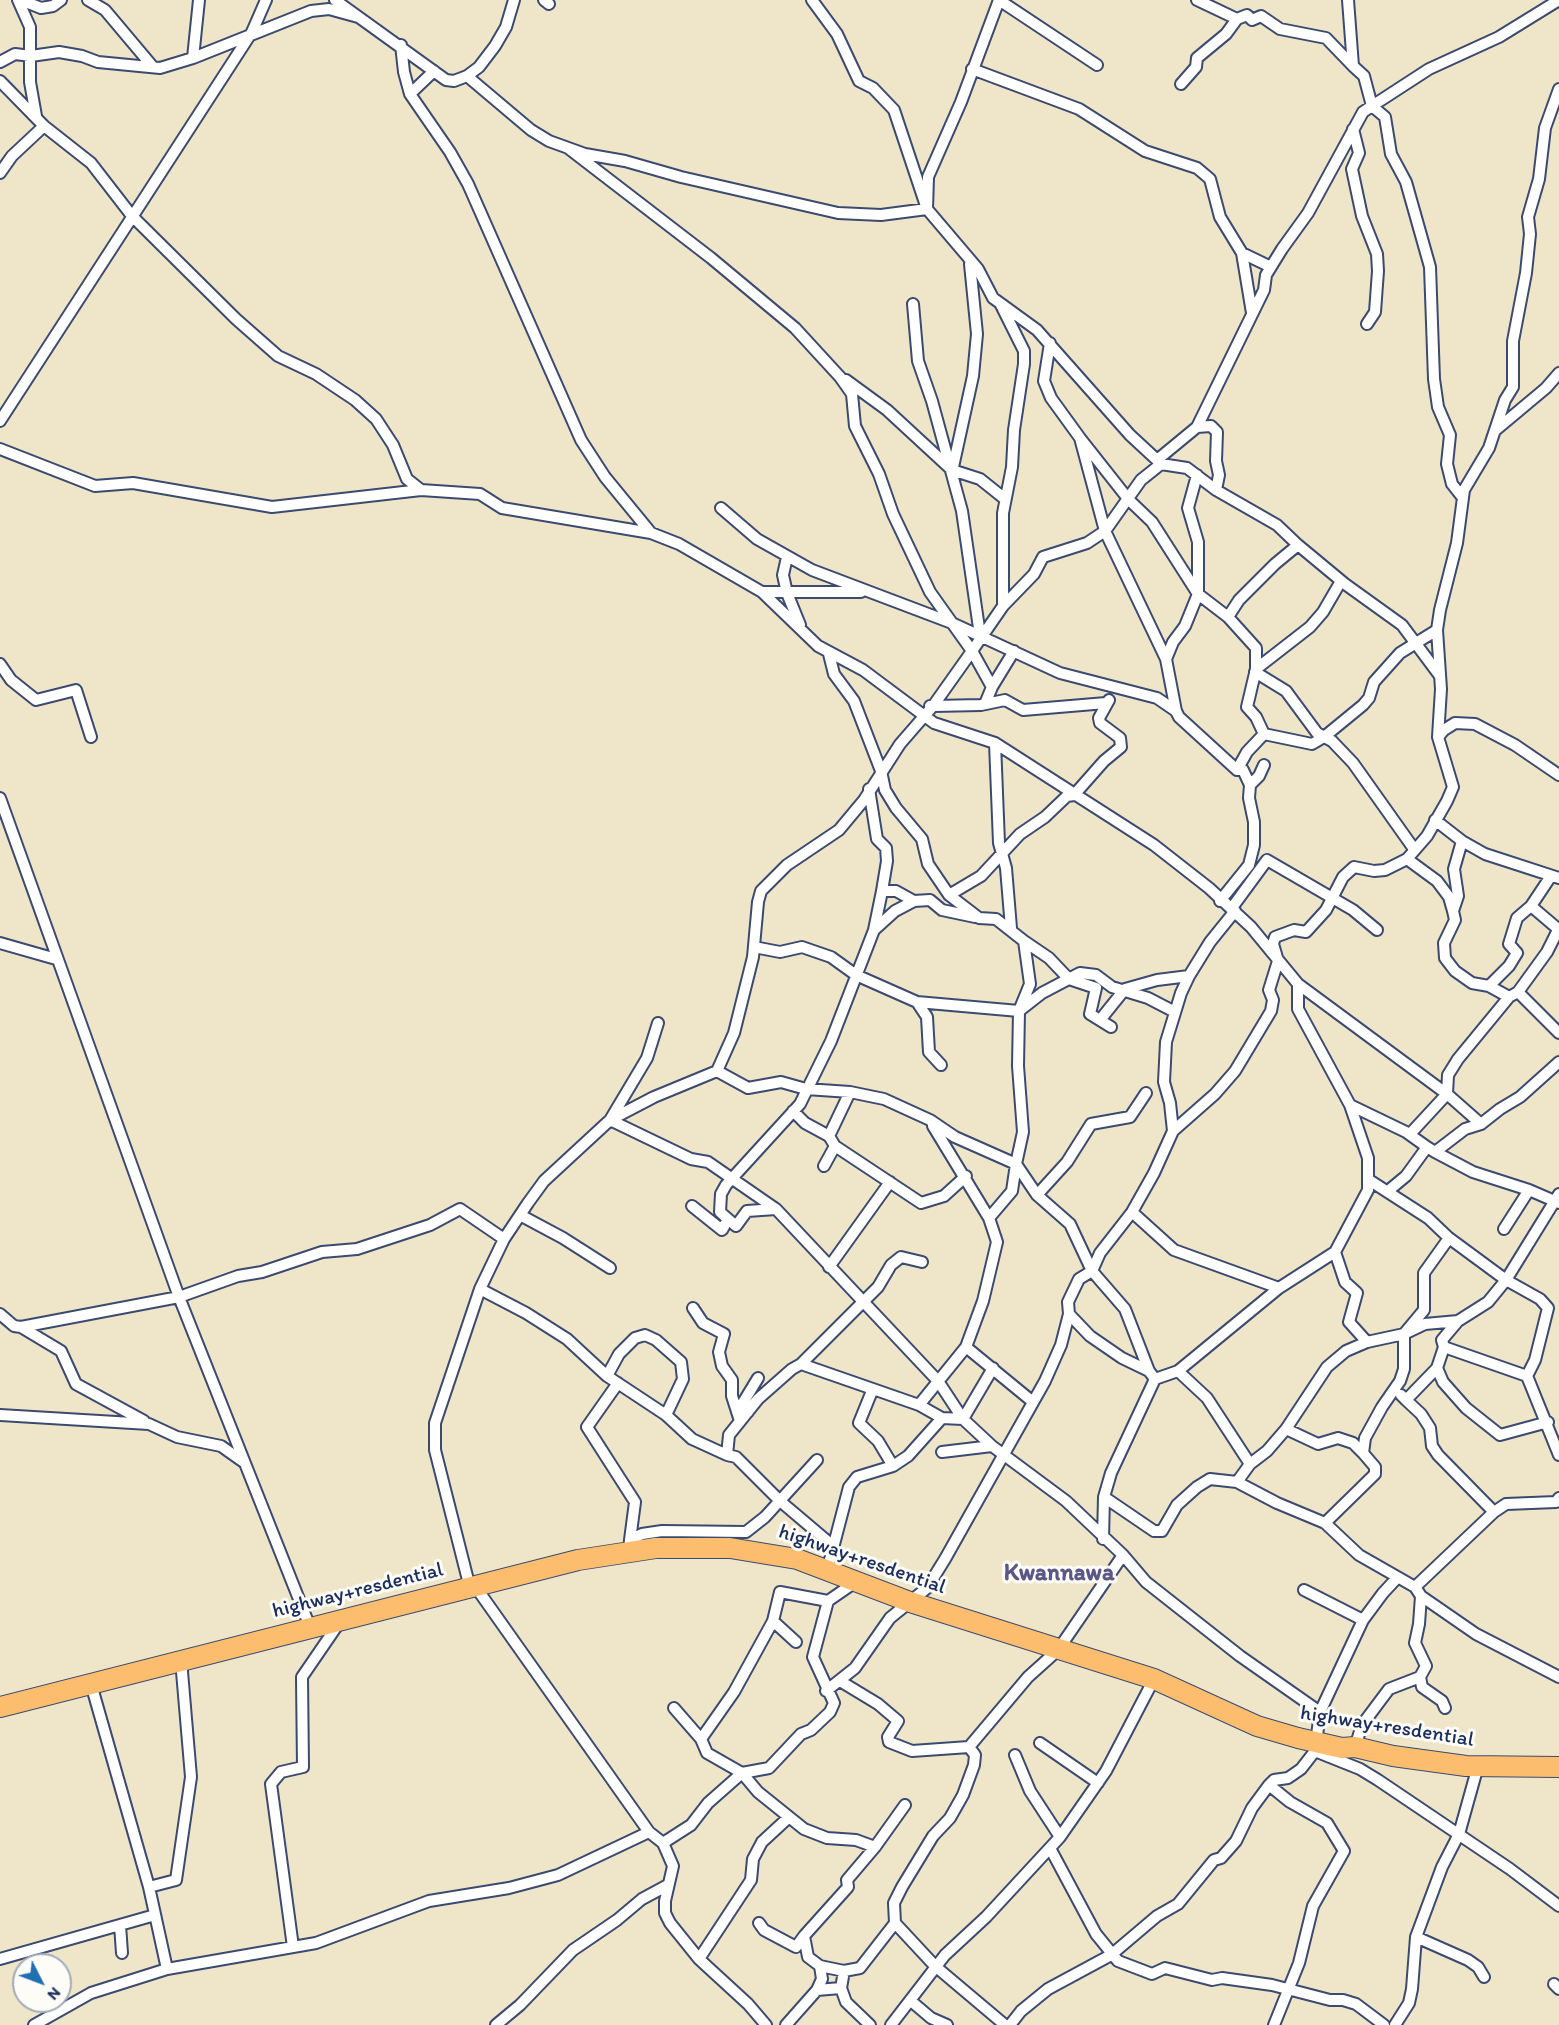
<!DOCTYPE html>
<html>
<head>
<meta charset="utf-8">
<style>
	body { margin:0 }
	#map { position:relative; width:1559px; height:2025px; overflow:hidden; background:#efe6ca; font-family:Itim,sans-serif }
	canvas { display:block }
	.north { position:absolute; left:12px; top:1953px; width:60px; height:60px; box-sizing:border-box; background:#fdfcf7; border:2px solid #a3aaba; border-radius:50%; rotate:132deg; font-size:16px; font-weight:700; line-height:24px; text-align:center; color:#1b2f5e }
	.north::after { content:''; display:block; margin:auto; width:21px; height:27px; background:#1f6fb2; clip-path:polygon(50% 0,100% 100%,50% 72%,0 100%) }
</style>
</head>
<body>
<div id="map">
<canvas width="1559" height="2025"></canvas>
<div class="north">N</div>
</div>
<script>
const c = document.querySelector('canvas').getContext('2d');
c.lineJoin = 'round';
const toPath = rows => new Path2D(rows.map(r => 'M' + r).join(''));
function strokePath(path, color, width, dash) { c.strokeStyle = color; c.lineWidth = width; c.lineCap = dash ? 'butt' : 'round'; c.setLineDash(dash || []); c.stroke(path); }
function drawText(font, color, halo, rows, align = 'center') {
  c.font = font + ' Itim,sans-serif'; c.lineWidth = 6; c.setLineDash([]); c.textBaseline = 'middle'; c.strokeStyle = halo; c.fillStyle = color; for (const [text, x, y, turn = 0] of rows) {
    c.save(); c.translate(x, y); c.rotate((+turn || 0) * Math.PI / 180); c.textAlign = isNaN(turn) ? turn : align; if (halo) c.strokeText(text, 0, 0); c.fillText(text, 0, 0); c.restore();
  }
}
const street = toPath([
	[18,0,30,27,30,82,36,116],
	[21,0,41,8,53,6,61,0],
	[88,0,105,10,153,67],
	[335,0,446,80,454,81,467,76,479,67,495,46,506,27,514,0],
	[544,0,549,4],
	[999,0,961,102,928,177,927,209,978,269,993,298,1037,330,1130,435,1157,460,1197,427],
	[999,0,1097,65],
	[1197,0,1237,19,1247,15,1252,20,1261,16,1280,29,1326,38,1353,66],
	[1348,0,1353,66,1364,76,1372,106,1429,69,1499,37,1559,0],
	[401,45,404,72,410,94,450,152,468,184,581,440,605,477,651,533,679,544,762,592,818,646,863,670,934,723,995,743,1154,845,1209,888,1251,927,1298,984,1447,1094,1481,1124],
	[193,58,199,0],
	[0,62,15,54,31,56,59,52,82,56,98,62,160,68,193,58,311,11,329,9,358,17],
	[972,69,1079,109,1145,151,1197,168,1210,179,1220,217,1242,253,1271,267],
	[467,76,531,130,549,141,585,154,625,161,681,177,838,213,881,215,927,209,894,110,873,88,859,81,837,34,812,0],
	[0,81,44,126,91,163,132,216,236,319,278,356,316,374,355,400,376,419,393,445,407,479,421,490,480,494,502,508,651,533],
	[1181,84,1196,67,1197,58,1226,34,1237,19],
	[410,94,434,71],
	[1353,129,1359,153,1352,169,1362,216,1377,254,1378,271,1375,312,1367,324],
	[568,148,711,258,795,328,840,377,852,394,855,426,879,474,893,514,930,592,972,651,933,706,930,706],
	[0,173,12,156,44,126],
	[1242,253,1252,313],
	[913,304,918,361,932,401,962,511,980,635],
	[1050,343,1044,381,1051,398,1080,438,1105,531,1166,659,1176,711],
	[846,380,887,410,952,470,980,479,1005,499],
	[0,421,252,32,266,0],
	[1497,429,1546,388,1559,373],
	[1080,438,1129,500,1152,522,1198,594,1228,617,1256,648,1256,669,1247,707,1256,717,1264,734,1247,752,1237,770,1243,770,1250,785,1249,798,1254,822,1254,845,1249,865,1220,901],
	[0,449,95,486,133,483,272,507,421,490],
	[1161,464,1187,468,1216,490],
	[953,467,973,376,977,334,970,264],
	[721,508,757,539,812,570,952,623,1060,673,1157,698,1176,711,1179,717,1237,770],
	[1298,545,1277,525,1216,490,1219,475,1216,461,1217,432,1211,426,1197,427,1264,290,1266,275,1282,249,1308,213,1363,112,1372,106,1385,117,1391,154,1406,182,1430,267,1434,379,1438,407,1450,435,1447,464,1452,484,1463,498],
	[787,557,783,575,787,593,800,625],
	[762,592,861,592],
	[1003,606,1034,574,1043,557,1087,543,1105,531,1141,480,1161,464,1157,460],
	[1228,617,1239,600,1275,564,1298,545,1345,584,1402,625,1440,676],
	[829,654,834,674,854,701,881,771,885,790,896,808,922,839,928,864,949,895,979,918,996,919,1024,941,1030,984,1019,1011,1018,1066,1023,1132,1016,1164,1037,1195,1070,1224,1092,1271,1125,1309,1149,1371,1155,1379],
	[1166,659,1173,642,1185,626,1198,594,1198,542,1188,508,1197,475],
	[0,664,11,680,36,700,76,690,91,737],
	[1256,669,1310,627,1323,612,1341,581],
	[1255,672,1286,691,1317,733,1332,741,1353,763,1414,849],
	[992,687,1014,651],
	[985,704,992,687,972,651,1003,606,1003,513,1012,467,1014,430,1024,364,1024,351,1001,305],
	[1264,734,1312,744,1324,737,1363,705,1369,698,1374,682,1400,653,1437,630],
	[1438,737,1444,730,1455,723,1475,724,1515,745,1559,775],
	[995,743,999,843,1006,868,1011,928],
	[1250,785,1259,776,1264,765],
	[869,789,877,839,886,848,887,861,882,891,896,891,914,901,930,900,942,910,975,917],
	[0,798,179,1297,310,1627],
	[1435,820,1462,841,1485,854,1559,878],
	[1462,841,1454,869,1458,896,1453,911,1455,920,1444,943,1445,958,1455,971,1472,983,1489,986,1509,997],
	[1407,859,1437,881,1449,897,1453,911],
	[949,895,981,876,1020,834,1045,817,1067,796,1074,795,1104,761,1121,747,1120,738,1100,723,1099,718,1109,700],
	[1531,906,1558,929],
	[1231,909,1267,860,1353,910,1377,930],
	[874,930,882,891],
	[1024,941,1049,958,1069,979,1096,988,1090,1014,1111,1027],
	[0,943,56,959],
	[754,947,780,952,802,947,831,957,856,975,917,1002,1019,1011,1042,993,1080,973,1096,975,1112,987,1148,998,1175,1012],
	[1489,986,1509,966,1517,953,1509,944,1517,918,1531,906,1551,876],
	[1518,992,1559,1033],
	[917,1002,927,1017,929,1052,941,1065],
	[1100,1020,1125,989,1157,980,1189,976],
	[658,1023,647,1058,610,1120,691,1159,708,1162,776,1209,938,1381,963,1419,992,1446,1066,1501,1123,1555,1146,1582,1240,1656,1320,1712],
	[717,1071,748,1088,781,1082,806,1089,850,1092,884,1099,930,1120,955,1137,1016,1164,1012,1191,989,1218,997,1242,983,1301,966,1347,919,1405,942,1418,908,1456,893,1466,857,1477,849,1487,827,1571],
	[1350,1105,1406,1132,1427,1147],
	[793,1111,805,1123,829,1136],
	[933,1126,989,1218],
	[1173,1131,1170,1103,1164,1082,1166,1042,1181,993,1189,976,1210,942,1235,911],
	[1410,1134,1447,1094,1448,1075,1458,1059,1509,997,1518,992,1547,952,1559,928],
	[835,1146,921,1203,944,1196,966,1176],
	[1435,1152,1473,1172,1529,1190,1559,1203],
	[824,1166,835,1146,829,1136,850,1092],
	[1369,1180,1428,1218,1449,1238,1506,1280,1540,1299,1548,1308,1535,1360,1527,1376,1559,1455],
	[1388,1191,1406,1176,1427,1147,1435,1152,1465,1129,1481,1124,1500,1109,1520,1097,1559,1062],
	[1037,1195,1067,1162,1091,1124,1130,1117,1146,1093],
	[692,1206,722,1230,727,1221],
	[776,1209,747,1211,736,1226,720,1212,721,1194,726,1185,800,1104,831,1041,874,930,895,911,914,901],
	[1132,1212,1174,1250,1279,1288],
	[520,1215,563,1238,610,1268],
	[1504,1229,1529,1190],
	[1335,1252,1345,1282,1357,1293,1349,1322,1367,1342],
	[829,1267,890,1182],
	[480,1289,526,1313,567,1339,607,1376,666,1415,692,1439,727,1455],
	[693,1308,703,1323,724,1334,719,1352,722,1366,732,1380,732,1396,740,1421],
	[0,1314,14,1326,21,1327,61,1351,76,1384,144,1421],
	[1069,1314,1090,1336,1122,1358,1149,1371],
	[21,1327,179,1297,238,1276,262,1272,322,1252,357,1249,430,1225,460,1209,504,1239],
	[966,1347,1033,1402],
	[1444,1347,1527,1376],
	[801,1364,919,1405],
	[1437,1368,1443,1382,1466,1408,1500,1435,1548,1422],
	[1178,1371,1207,1398,1250,1464],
	[607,1376,619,1354,635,1338,645,1335,656,1340,681,1362,683,1379,666,1415],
	[618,1383,587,1427,635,1502,630,1540],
	[872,1391,859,1423,878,1441,893,1466],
	[1401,1395,1406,1400,1437,1368,1444,1347,1442,1340,1458,1321],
	[1406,1400,1421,1414,1430,1428,1432,1446,1438,1455,1494,1512],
	[748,1412,741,1406,758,1378],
	[0,1415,149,1424,177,1437,221,1446,245,1463],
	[942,1418,963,1419,993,1368],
	[1286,1429,1318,1444,1338,1438,1353,1443,1363,1453],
	[942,1452,992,1446],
	[1237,1482,1250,1464,1267,1451,1286,1429,1327,1367,1346,1351,1367,1342,1404,1334,1425,1324,1458,1321,1488,1302,1506,1280,1559,1194],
	[1104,1497,1154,1531,1162,1531,1177,1505,1197,1487,1210,1479,1237,1482,1277,1503,1325,1523,1359,1555,1415,1587,1421,1596,1476,1634,1559,1677],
	[1325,1523,1375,1474,1375,1467,1363,1453,1365,1438,1382,1407,1400,1381,1404,1369,1404,1334,1424,1310,1424,1273,1449,1238],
	[1103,1539,1104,1497,1111,1473,1155,1379,1178,1371,1279,1288,1335,1252,1368,1190,1368,1158,1350,1105,1298,1009,1298,984],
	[832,1545,780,1501,736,1457,727,1455,729,1435,758,1399,792,1369,801,1364,878,1287,891,1265,901,1257,922,1262],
	[629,1552,630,1540,642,1534,662,1531,746,1532,765,1517,817,1460],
	[475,1586,649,1832,663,1843],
	[1415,1587,1494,1512,1506,1504,1556,1502,1559,1498],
	[470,1588,435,1450,435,1423,480,1289,504,1239,528,1203,544,1181,610,1120,654,1097,717,1071,734,1033,753,957,758,902,761,891,787,865,839,830,864,800,900,744,933,706,981,705,1005,700,1023,710,1106,703],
	[1304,1590,1363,1620],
	[1421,1596,1419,1624,1415,1643,1426,1666,1420,1677,1422,1687,1442,1701,1445,1708],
	[773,1621,796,1642],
	[840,1681,878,1704,898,1721,888,1737,889,1742,912,1751,969,1747,1028,1677,1058,1650,1123,1555],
	[91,1684,149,1887,167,1969],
	[826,1691,855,1668,890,1618,927,1588,945,1559,1045,1381,1061,1345,1069,1314,1068,1302,1079,1279,1092,1271,1100,1253,1132,1212,1154,1173,1173,1131,1215,1094,1235,1071,1271,1011,1273,1000,1269,990,1278,961,1273,944,1275,937,1294,930,1306,932,1326,910,1343,877,1354,867,1374,871,1385,870,1407,859,1427,836,1447,801,1453,787,1438,737,1441,689,1437,630,1440,610,1457,543,1464,490,1489,448,1505,400,1513,387,1513,341,1526,273,1530,234,1528,217,1539,179,1545,128,1559,89],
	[674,1708,701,1739,707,1753,742,1773,758,1792,804,1829,827,1838,856,1840,875,1847],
	[701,1739,734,1692,773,1621,780,1592,828,1601],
	[1040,1743,1098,1783],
	[1355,1747,1362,1725,1389,1689,1420,1677],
	[1315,1751,1360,1769,1378,1780,1510,1869,1559,1906],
	[1015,1755,1030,1791,1060,1837],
	[1269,1785,1290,1802,1327,1823,1344,1851,1313,1906,1299,1963,1274,2025],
	[1050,1848,1096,1934,1118,1961,1152,1974,1165,1968,1212,1980,1222,1978,1272,1985,1330,2000,1343,2000,1356,2004,1384,2025],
	[149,1887,176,1880,191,1777,181,1660],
	[759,1923,764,1930,796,1947,804,1936],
	[895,1923,935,1966,1005,2025],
	[120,1925,122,1953],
	[1416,1937,1468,1960,1478,1967,1484,1977],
	[293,1947,271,1784,281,1772,303,1767,302,1677,339,1623],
	[0,1959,155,1915],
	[699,1959,751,1880,753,1859,762,1842,788,1818],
	[820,1966,844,1971,860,1968,895,1923,894,1903,902,1887,933,1836,950,1818,963,1795,974,1765,975,1755,969,1747],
	[844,1971,841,1988,846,2002,870,2025],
	[1554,1984,1559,1989],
	[817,1990,841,1988],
	[911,2001,931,2018,947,2025],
	[34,2025,91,1993,167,1969,316,1943,429,1901,509,1888,558,1875,649,1832],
	[496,2025,520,2005,573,1950,617,1920,642,1899,668,1885],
	[766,2025,748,2004,699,1959,670,1923,665,1913,665,1901,673,1866,663,1843,691,1825,708,1803,742,1773,769,1768,801,1734,811,1730,830,1712,834,1703,813,1657,828,1601,854,1583],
	[786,2025,817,1990,822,1979,820,1966,808,1957,804,1936,848,1887,847,1880,875,1847,905,1805],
	[891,2025,945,1955,986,1917,1060,1837,1106,1771,1154,1679],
	[1010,2025,1021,2011,1048,1989,1111,1955,1157,1916,1178,1904,1214,1860,1221,1858,1236,1841,1252,1808,1269,1785,1274,1780,1288,1778,1301,1769,1315,1751,1320,1712,1363,1620,1383,1593,1397,1578],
	[1395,2025,1409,2003,1412,1989,1416,1937,1442,1867,1459,1834,1478,1766]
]);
const highway = toPath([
	[0,1707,578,1560,656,1548,730,1548,797,1559,910,1602,1154,1679,1257,1726,1298,1738,1342,1748,1355,1747,1393,1756,1466,1766,1559,1767]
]);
const streetNames = [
	["highway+resdential",862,1560,19],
	["highway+resdential",358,1591,-14],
	["highway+resdential",1387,1727,9]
];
const quarterNames = [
	["Kwannawa",1059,1574]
];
strokePath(street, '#3b4a6e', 14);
strokePath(highway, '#3b4a6e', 22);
strokePath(street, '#fff', 10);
strokePath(highway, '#fcbd6f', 20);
drawText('21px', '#1b2f5e', '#fdfcf7', streetNames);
drawText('bold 24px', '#5b5887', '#fdfcf7', quarterNames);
</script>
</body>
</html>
